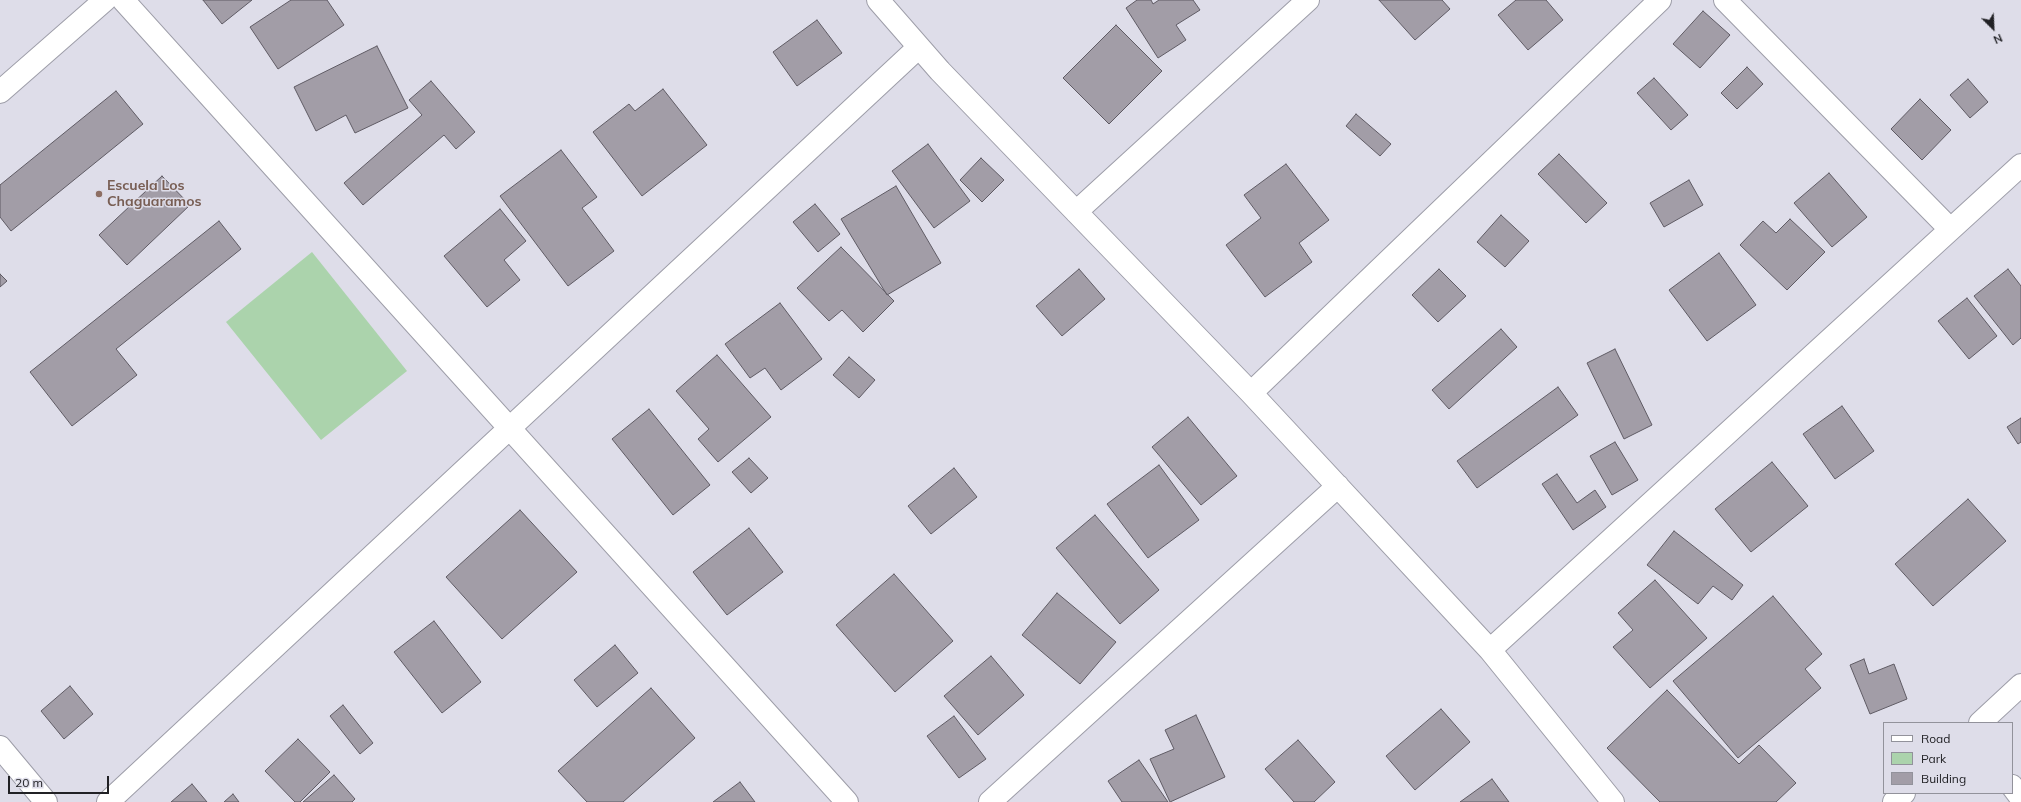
<!DOCTYPE html>
<html>
<head>
<meta charset="utf-8">
<style>
	body { margin:0 }
	#map { position:relative; width:2021px; height:802px; overflow:hidden; background:#dedde9; font-family:Mulish,sans-serif }
	canvas { display:block }
	.legend { position:absolute; left:1883px; top:722px; width:130px; height:72px; box-sizing:border-box; background:#dedde9; border:1px solid #92929b; margin:0; padding:5px 7px; list-style:none; font-size:12px; color:#212125 }
	.legend li { display:flex; align-items:center; gap:8px; height:20px }
	.legend b { width:20px; border:1px solid #92929b }
	.north { position:absolute; left:1973px; top:8px; width:40px; height:40px; -webkit-text-stroke:3px #dedde9; paint-order:stroke; rotate:156deg; font-size:11px; font-weight:700; line-height:16px; text-align:center; color:#212125 }
	.north::after { content:''; display:block; margin:auto; width:14px; height:18px; background:#212125; clip-path:polygon(50% 0,100% 100%,50% 72%,0 100%) }
	.scale { position:absolute; left:8px; top:776px; width:101px; height:18px; box-sizing:border-box; border:2px solid #212125; border-top:0; padding-left:5px; font-size:12px; line-height:14px; white-space:nowrap; color:#212125; -webkit-text-stroke:3px #dedde9; paint-order:stroke }
</style>
</head>
<body>
<div id="map">
<canvas width="2021" height="802"></canvas>
<ul class="legend">
<li><b style="height:5px;background:#fff"></b>Road</li>
<li><b style="height:11px;background:#abd3ac"></b>Park</li>
<li><b style="height:11px;background:#a29da7"></b>Building</li>
</ul>
<div class="north">N</div>
<div class="scale">20 m</div>
</div>
<script>
const c = document.querySelector('canvas').getContext('2d');
c.lineJoin = 'round';
function fill(path, color) { c.fillStyle = color; c.fill(path, 'evenodd'); }
const toPath = rows => new Path2D(rows.map(r => 'M' + r).join(''));
function strokePath(path, color, width, dash) { c.strokeStyle = color; c.lineWidth = width; c.lineCap = dash ? 'butt' : 'round'; c.setLineDash(dash || []); c.stroke(path); }
function drawText(font, color, halo, rows, align = 'center') {
  c.font = font + ' Mulish,sans-serif'; c.lineWidth = 3; c.setLineDash([]); c.textBaseline = 'middle'; c.strokeStyle = halo; c.fillStyle = color; for (const [text, x, y, turn = 0] of rows) {
    c.save(); c.translate(x, y); c.rotate((+turn || 0) * Math.PI / 180); c.textAlign = isNaN(turn) ? turn : align; if (halo) c.strokeText(text, 0, 0); c.fillText(text, 0, 0); c.restore();
  }
}
const green = toPath([
	[312,252,407,371,321,440,226,322]
]);
const building = toPath([
	[203,0,252,0,222,24,203,0],
	[291,0,327,0,344,25,278,69,250,27,291,0],
	[1137,0,1151,0,1153,4,1159,0,1193,0,1200,10,1176,25,1186,40,1158,58,1126,8,1137,0],
	[1379,0,1442,0,1450,9,1415,40,1379,0],
	[1516,0,1546,0,1563,20,1528,50,1498,15,1516,0],
	[1703,11,1730,35,1700,68,1673,44,1703,11],
	[817,20,842,53,797,86,773,52,817,20],
	[1116,25,1162,71,1109,124,1063,78,1116,25],
	[377,46,408,108,355,133,346,115,316,131,294,87,377,46],
	[1747,67,1763,84,1737,109,1721,93,1747,67],
	[1654,78,1688,115,1671,130,1637,93,1654,78],
	[1968,79,1988,102,1970,118,1950,95,1968,79],
	[431,81,475,132,456,149,444,135,363,205,344,183,422,115,409,100,431,81],
	[663,89,707,145,642,196,593,132,629,104,635,111,663,89],
	[116,91,143,124,11,231,0,217,0,185,116,91],
	[1920,99,1951,130,1922,160,1891,129,1920,99],
	[1356,114,1391,144,1380,156,1346,126,1356,114],
	[928,144,970,201,934,228,892,171,928,144],
	[561,150,597,197,582,208,614,251,568,286,500,196,561,150],
	[1559,154,1607,203,1586,223,1538,174,1559,154],
	[981,158,1004,180,982,202,960,180,981,158],
	[1286,164,1329,220,1299,243,1312,262,1265,297,1226,245,1261,218,1244,195,1286,164],
	[1829,173,1867,217,1832,247,1794,203,1829,173],
	[162,176,190,205,127,265,99,235,162,176],
	[1689,180,1703,205,1664,227,1650,203,1689,180],
	[896,186,941,263,887,295,841,219,896,186],
	[815,204,840,234,818,252,793,222,815,204],
	[500,209,526,241,504,260,520,280,487,307,444,256,500,209],
	[1501,215,1529,241,1505,267,1477,242,1501,215],
	[1790,219,1825,252,1787,290,1740,245,1763,221,1776,233,1790,219],
	[219,221,241,249,116,349,137,375,72,426,30,372,219,221],
	[841,247,894,301,863,332,842,310,829,321,797,288,841,247],
	[1719,253,1756,305,1707,341,1669,290,1719,253],
	[1079,269,1105,299,1062,336,1036,306,1079,269],
	[1439,269,1466,296,1438,322,1412,295,1439,269],
	[2008,269,2021,286,2021,338,2013,345,1974,296,2008,269],
	[0,274,7,281,0,287,0,274],
	[1967,298,1997,336,1969,359,1938,321,1967,298],
	[780,303,822,359,781,390,765,368,750,378,725,344,780,303],
	[1501,329,1517,347,1449,409,1432,390,1501,329],
	[1615,349,1652,425,1624,439,1587,363,1615,349],
	[717,355,771,417,718,462,698,439,709,429,676,391,717,355],
	[849,357,875,380,859,398,833,375,849,357],
	[1558,387,1578,415,1477,488,1457,461,1558,387],
	[1842,406,1874,451,1835,479,1803,434,1842,406],
	[649,409,710,485,673,515,612,439,649,409],
	[1188,417,1237,476,1201,505,1152,447,1188,417],
	[2021,418,2021,442,2018,444,2007,427,2021,418],
	[1615,442,1638,480,1612,495,1590,456,1615,442],
	[749,458,768,478,751,493,732,472,749,458],
	[1772,462,1808,506,1751,552,1715,509,1772,462],
	[1159,465,1199,520,1148,558,1107,504,1159,465],
	[954,468,977,497,931,534,908,506,954,468],
	[1557,474,1577,503,1595,490,1606,507,1573,530,1542,484,1557,474],
	[1968,499,2006,541,1933,606,1895,564,1968,499],
	[520,510,577,572,502,639,446,577,520,510],
	[1095,515,1159,590,1120,624,1056,548,1095,515],
	[749,528,783,572,727,615,693,572,749,528],
	[1674,531,1743,585,1732,600,1713,586,1698,604,1647,565,1674,531],
	[894,574,953,641,895,692,836,625,894,574],
	[1655,580,1707,638,1650,688,1613,647,1633,630,1618,613,1655,580],
	[1057,593,1116,642,1080,684,1022,635,1057,593],
	[1773,596,1822,654,1805,669,1821,688,1738,758,1673,681,1773,596],
	[434,621,481,682,442,713,394,652,434,621],
	[615,645,638,673,597,707,574,680,615,645],
	[991,656,1024,695,978,735,944,696,991,656],
	[1864,659,1869,674,1894,664,1907,699,1870,714,1850,665,1864,659],
	[70,686,93,714,64,739,41,711,70,686],
	[651,688,695,738,623,802,587,802,558,771,651,688],
	[1667,690,1739,764,1759,745,1796,783,1776,802,1660,802,1607,748,1667,690],
	[343,705,373,743,360,754,330,716,343,705],
	[1441,709,1470,742,1415,790,1386,756,1441,709],
	[1196,715,1225,777,1170,802,1150,759,1174,749,1165,730,1196,715],
	[954,716,986,759,959,778,927,736,954,716],
	[298,739,330,772,300,802,295,802,265,771,298,739],
	[1298,740,1335,782,1314,802,1294,802,1265,769,1298,740],
	[1139,760,1168,802,1122,802,1108,781,1139,760],
	[334,775,355,799,352,802,303,802,334,775],
	[1492,779,1509,802,1460,802,1492,779],
	[740,782,755,802,713,802,740,782],
	[192,784,207,802,171,802,192,784],
	[233,794,239,802,224,802,233,794]
]);
const street = toPath([
	[123,0,847,802],
	[878,0,940,71,1251,393,1490,650,1613,802],
	[1725,0,1950,229],
	[0,92,105,0],
	[1076,212,1308,0],
	[1251,393,1660,0],
	[1490,650,2021,165],
	[1980,723,2021,685],
	[0,747,46,802],
	[2012,786,2021,798],
	[108,802,919,47],
	[990,802,1338,486],
	[1894,802,1904,793]
]);
const markers = [
	[99,194,4,"#8d6e63"]
];
const educationNames = [
	["Escuela Los",107,186],
	["Chaguaramos",107,202]
];
fill(green, '#abd3ac');
fill(building, '#a29da7');
strokePath(building, '#5f5b64', 1);
strokePath(street, '#9d9da8', 24);
strokePath(street, '#fff', 22);
for (const [x, y, r, color] of markers) { const dot = new Path2D(); dot.arc(x, y, r, 0, 2 * Math.PI); c.fillStyle = color; c.fill(dot); strokePath(dot, '#dedde9', 1.5); }
drawText('bold 14px', '#785e54', '#dedde9', educationNames, 'left');
</script>
</body>
</html>
